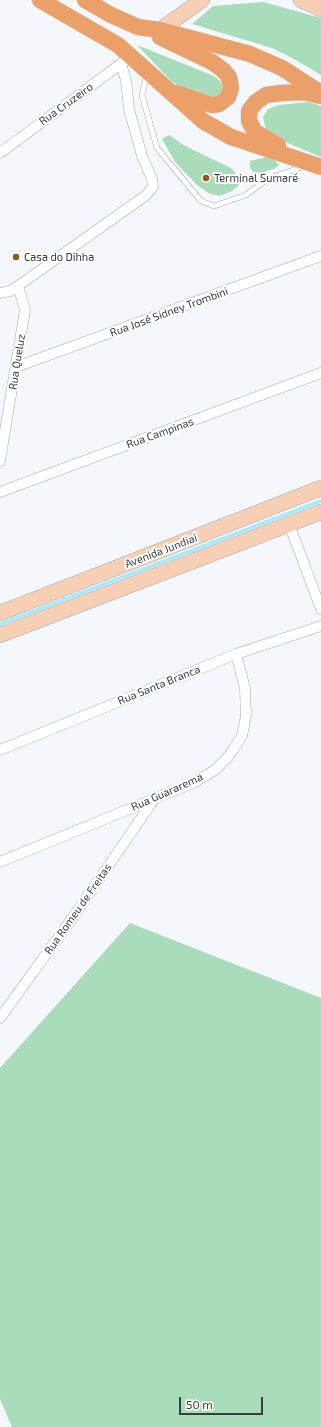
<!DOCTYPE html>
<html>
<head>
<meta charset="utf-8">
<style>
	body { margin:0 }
	#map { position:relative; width:321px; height:1427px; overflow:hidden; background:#f4f8fc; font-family:"Exo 2",sans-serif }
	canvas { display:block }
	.scale { position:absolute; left:179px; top:1397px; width:84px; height:18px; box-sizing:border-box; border:2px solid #3a3c3d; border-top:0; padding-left:5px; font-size:12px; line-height:14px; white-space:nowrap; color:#3a3c3d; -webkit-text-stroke:3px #fff; paint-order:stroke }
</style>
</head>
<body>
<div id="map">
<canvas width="321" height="1427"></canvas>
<div class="scale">50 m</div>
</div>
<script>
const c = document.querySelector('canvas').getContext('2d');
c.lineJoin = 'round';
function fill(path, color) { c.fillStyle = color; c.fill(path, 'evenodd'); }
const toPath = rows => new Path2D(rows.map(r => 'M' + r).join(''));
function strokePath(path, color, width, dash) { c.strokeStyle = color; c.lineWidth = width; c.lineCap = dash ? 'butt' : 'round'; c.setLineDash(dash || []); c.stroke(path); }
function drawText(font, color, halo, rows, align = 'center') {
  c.font = font + ' "Exo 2",sans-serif'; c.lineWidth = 4; c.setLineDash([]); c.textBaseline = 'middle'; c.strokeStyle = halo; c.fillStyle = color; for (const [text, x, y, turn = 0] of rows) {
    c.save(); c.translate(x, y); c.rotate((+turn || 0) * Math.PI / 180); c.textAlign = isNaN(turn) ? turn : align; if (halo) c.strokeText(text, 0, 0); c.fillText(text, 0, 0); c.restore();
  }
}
const green = toPath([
	[263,2,321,18,321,75,294,59,272,48,192,24,213,6],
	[137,45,214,76,221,82,226,91,217,98,182,88,171,81],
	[309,102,321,106,321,157,278,139,266,130,263,117,268,109,279,105],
	[169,135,185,146,231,168,239,177,239,185,232,191,220,196,210,194,197,185,175,162,162,139],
	[271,156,279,165,274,169,255,174,250,168,250,161],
	[130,923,321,998,321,1427,12,1427,0,1399,0,1068]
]);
const stream = toPath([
	[0,624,321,501]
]);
const lane = toPath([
	[147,74,142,95,157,148,201,201,214,206,246,195,267,179,305,166]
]);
const street = toPath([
	[0,153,126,60],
	[0,293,10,291,18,286,145,196,153,187,152,179,142,156,129,109,126,80,121,64],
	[16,367,321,256],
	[0,461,25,310,18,286],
	[0,492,321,373],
	[289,524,321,609],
	[0,750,236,654,321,626],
	[0,862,193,783,215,770,228,757,242,736,246,716,245,688,236,654],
	[0,1018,76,913,155,798]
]);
const secondary = toPath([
	[301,0,321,9],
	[160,30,202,0],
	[0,613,321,488],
	[0,635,321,512]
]);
const primary = toPath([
	[40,0,118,45,203,121,231,137,321,167],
	[85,0,111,15,138,27,160,30,250,54,282,68,321,93],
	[160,37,212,62,223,70,229,77,231,88,228,97,219,104,212,105,177,93],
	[278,145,255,132,249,121,249,111,256,102,266,95,281,93,303,92,321,96]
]);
const markers = [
	[206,178,4,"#935718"],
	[16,257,4,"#935718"]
];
const streetNames = [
	["Rua Cruzeiro",66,104,-36],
	["Rua José Sidney Trombini",169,312,-20],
	["Rua Queluz",17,362,-81],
	["Rua Campinas",160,433,-20],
	["Avenida Jundiaí",161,551,-21],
	["Rua Santa Branca",159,685,-22],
	["Rua Guararema",167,792,-24],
	["Rua Romeu de Freitas",78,909,-55]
];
const poiNames = [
	["Terminal Sumaré",214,178],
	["Casa do Dihha",24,257]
];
fill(green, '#a8dcbb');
strokePath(stream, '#a5e9fd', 3.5);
strokePath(lane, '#a8acaf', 6);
strokePath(street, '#a8acaf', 11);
strokePath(secondary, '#a8acaf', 16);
strokePath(primary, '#d4d4d4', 17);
strokePath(lane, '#fff', 5);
strokePath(street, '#fff', 10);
strokePath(secondary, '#f6cfb4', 15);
strokePath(primary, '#eca069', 16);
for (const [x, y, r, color] of markers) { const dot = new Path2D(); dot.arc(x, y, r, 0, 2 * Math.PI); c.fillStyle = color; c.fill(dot); strokePath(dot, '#fff', 1.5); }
drawText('11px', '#3a3c3d', '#fff', streetNames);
drawText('11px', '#3a3c3d', '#fff', poiNames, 'left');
</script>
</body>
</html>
